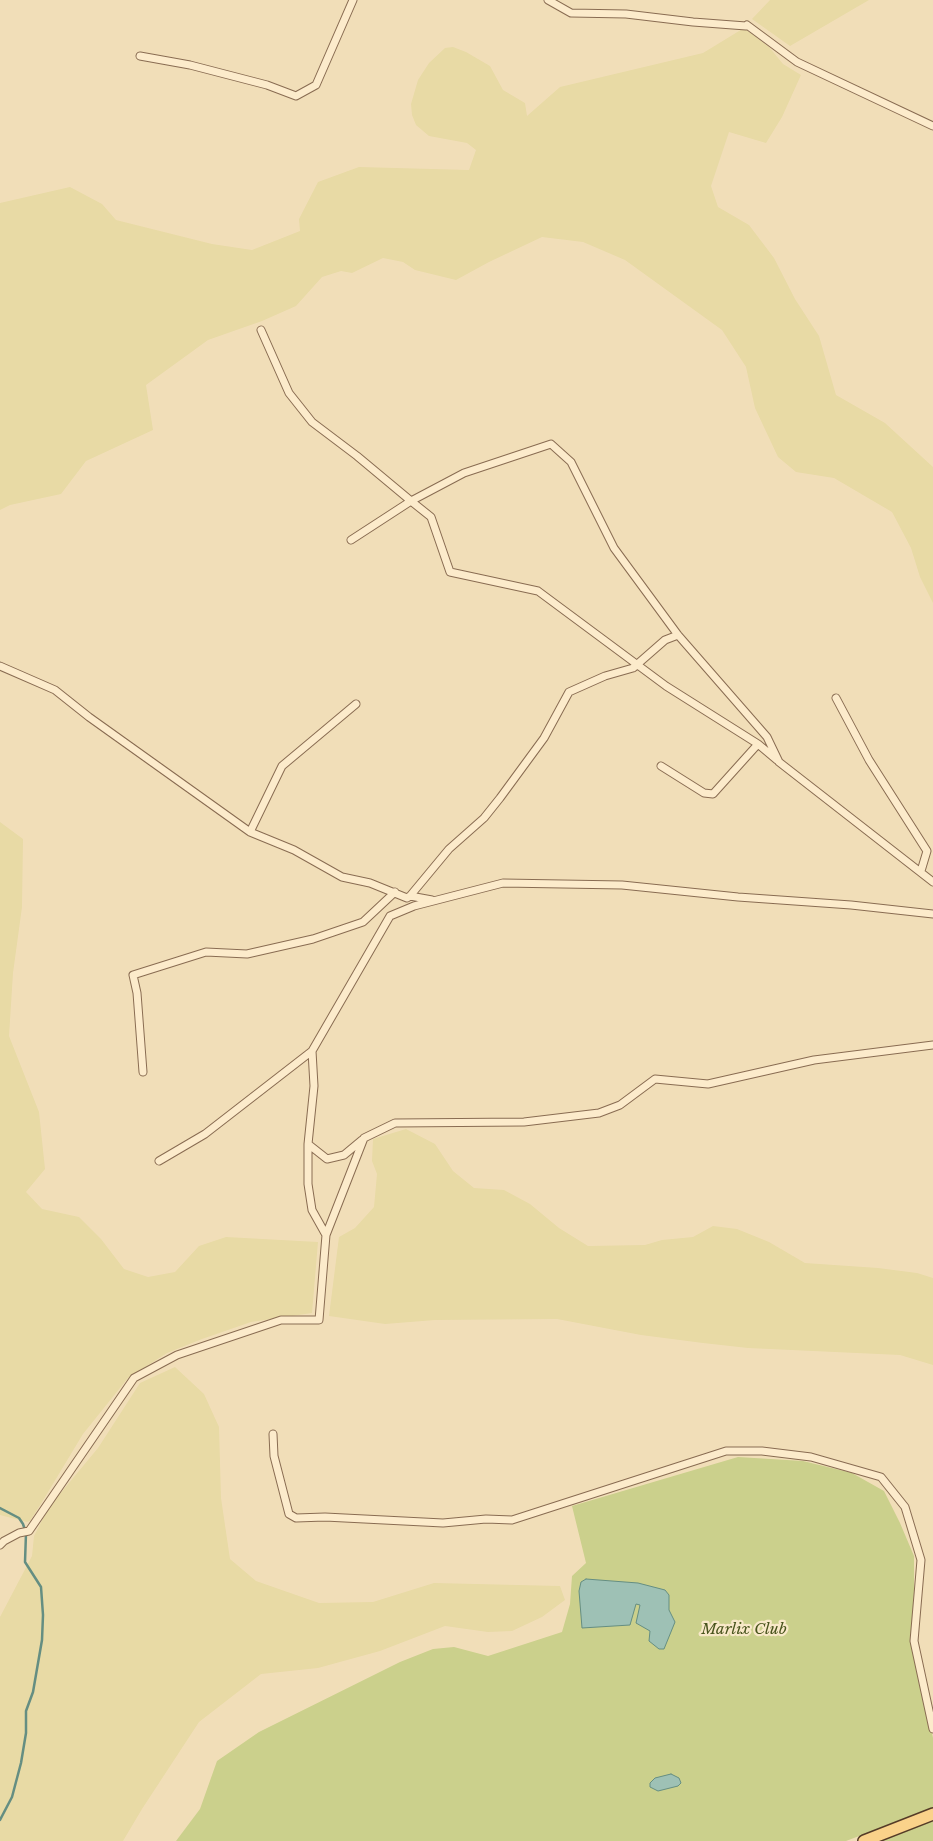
<!DOCTYPE html>
<html>
<head>
<meta charset="utf-8">
<style>
	body { margin:0 }
	canvas { display:block; background:#f1deb8 }
</style>
</head>
<body>
<canvas width="933" height="1841"></canvas>
<script>
const c = document.querySelector('canvas').getContext('2d');
c.lineJoin = 'round';
function fill(path, color) { c.fillStyle = color; c.fill(path, 'evenodd'); }
const toPath = rows => new Path2D(rows.map(r => 'M' + r).join(''));
function strokePath(path, color, width, dash) { c.strokeStyle = color; c.lineWidth = width; c.lineCap = dash ? 'butt' : 'round'; c.setLineDash(dash || []); c.stroke(path); }
function drawText(font, color, halo, rows, align = 'center') {
  c.font = font + ' "Libre Baskerville",serif'; c.lineWidth = 4.5; c.setLineDash([]); c.textBaseline = 'middle'; c.strokeStyle = halo; c.fillStyle = color; for (const [text, x, y, turn = 0] of rows) {
    c.save(); c.translate(x, y); c.rotate((+turn || 0) * Math.PI / 180); c.textAlign = isNaN(turn) ? turn : align; if (halo) c.strokeText(text, 0, 0); c.fillText(text, 0, 0); c.restore();
  }
}
const farmland = toPath([
	[770,0,869,0,790,46,752,19],
	[744,28,769,47,783,64,801,75,782,117,766,143,729,132,711,186,718,207,749,225,774,258,795,299,819,336,836,395,885,423,933,467,933,603,920,577,911,548,892,512,834,478,796,472,778,457,755,408,746,367,722,330,625,260,583,242,542,237,489,262,456,280,415,270,403,262,383,258,352,273,341,271,322,277,296,306,262,321,208,340,146,385,153,430,86,461,61,494,10,505,0,510,0,203,70,187,102,204,116,220,212,244,252,250,300,231,299,219,318,182,359,167,469,170,476,150,467,143,429,136,416,125,412,115,411,104,418,80,429,63,445,48,453,47,466,52,490,66,503,90,525,103,527,116,560,87,703,53],
	[0,822,23,839,22,907,13,973,9,1036,39,1112,45,1169,26,1192,42,1209,79,1217,101,1239,124,1269,148,1277,175,1272,199,1246,226,1237,318,1242,312,1313,251,1322,202,1339,167,1353,128,1378,83,1434,42,1502,30,1521,27,1522,0,1515],
	[406,1129,435,1144,453,1171,474,1188,504,1190,530,1204,559,1228,588,1246,645,1245,662,1240,693,1237,713,1226,737,1229,769,1242,805,1263,878,1268,917,1273,933,1278,933,1365,900,1355,748,1348,703,1343,641,1335,557,1319,435,1320,385,1324,329,1316,339,1237,355,1228,374,1207,377,1174,372,1161,373,1139],
	[175,1367,204,1394,219,1427,221,1498,230,1559,256,1581,319,1603,373,1602,434,1583,560,1586,565,1600,542,1617,512,1631,488,1632,445,1626,380,1651,318,1668,261,1674,199,1722,142,1809,123,1841,0,1841,0,1617,32,1556,34,1536,49,1507,98,1448,140,1383]
]);
const green = toPath([
	[738,1457,803,1461,852,1473,884,1491,900,1523,914,1556,914,1590,911,1639,933,1738,933,1808,846,1841,176,1841,200,1809,217,1761,259,1732,400,1662,433,1649,454,1647,488,1656,562,1632,570,1604,572,1576,586,1563,572,1506],
	[933,1814,933,1841,864,1841]
]);
const water = toPath([
	[586,1579,638,1583,665,1590,669,1595,669,1610,675,1622,664,1649,659,1649,649,1641,650,1631,636,1623,640,1605,636,1604,630,1625,582,1628,579,1591,581,1582,586,1579],
	[671,1774,679,1778,681,1783,678,1786,658,1791,650,1787,650,1783,655,1778,671,1774]
]);
const stream = toPath([
	[0,1508,19,1518,23,1524,26,1533,25,1562,41,1587,43,1615,42,1640,33,1692,26,1711,26,1733,21,1763,12,1797,0,1820]
]);
const street = toPath([
	[548,0,571,13,626,14,693,22,746,26,747,25,797,62,933,126],
	[140,56,190,65,267,85,296,96,316,85,353,0],
	[261,330,289,393,312,422,357,456,411,501,431,517,450,572,538,591,666,686,758,744,777,760],
	[351,540,411,501,464,473,551,444,571,462,614,548,678,635,767,737,779,762,933,882],
	[0,666,55,690,89,717,250,832,294,850,342,877,370,883,407,898,410,896,432,900],
	[836,698,869,760,927,851,921,871],
	[661,766,704,793,713,794,758,744],
	[250,832,282,766,356,704],
	[410,896,449,849,484,818,500,798,544,738,569,692,605,676,633,668,665,640,678,635],
	[143,1072,137,993,133,975,206,952,247,954,313,939,363,922,395,892],
	[362,1140,344,1155,327,1159,308,1144,314,1086,312,1051,390,916,414,906,503,883,622,885,738,897,851,905,933,914],
	[308,1144,308,1184,312,1210,326,1235],
	[159,1161,205,1134,312,1051],
	[273,1434,274,1456,289,1514,296,1518,325,1517,443,1523,486,1519,512,1520,726,1451,762,1451,811,1457,881,1477,905,1507,921,1560,914,1641,933,1729],
	[0,1545,4,1541,19,1533,29,1531,134,1378,177,1355,281,1320,319,1320,326,1235,364,1138,395,1123,524,1122,599,1113,620,1105,655,1079,708,1084,814,1060,933,1045]
]);
const primary = toPath([
	[864,1841,933,1814]
]);
const parkNames = [
	["Marlix Club",744,1630]
];
fill(farmland, '#e8daa5');
fill(green, '#cbd08c');
fill(water, '#9ec1b5');
strokePath(water, '#658e82', 1);
strokePath(stream, '#658e82', 2.5);
strokePath(street, '#896c52', 9);
strokePath(primary, '#553b27', 14);
strokePath(street, '#fcebcb', 7);
strokePath(primary, '#fad28a', 11);
drawText('italic 15px', '#49541d', '#f8e8c8', parkNames);
</script>
</body>
</html>
